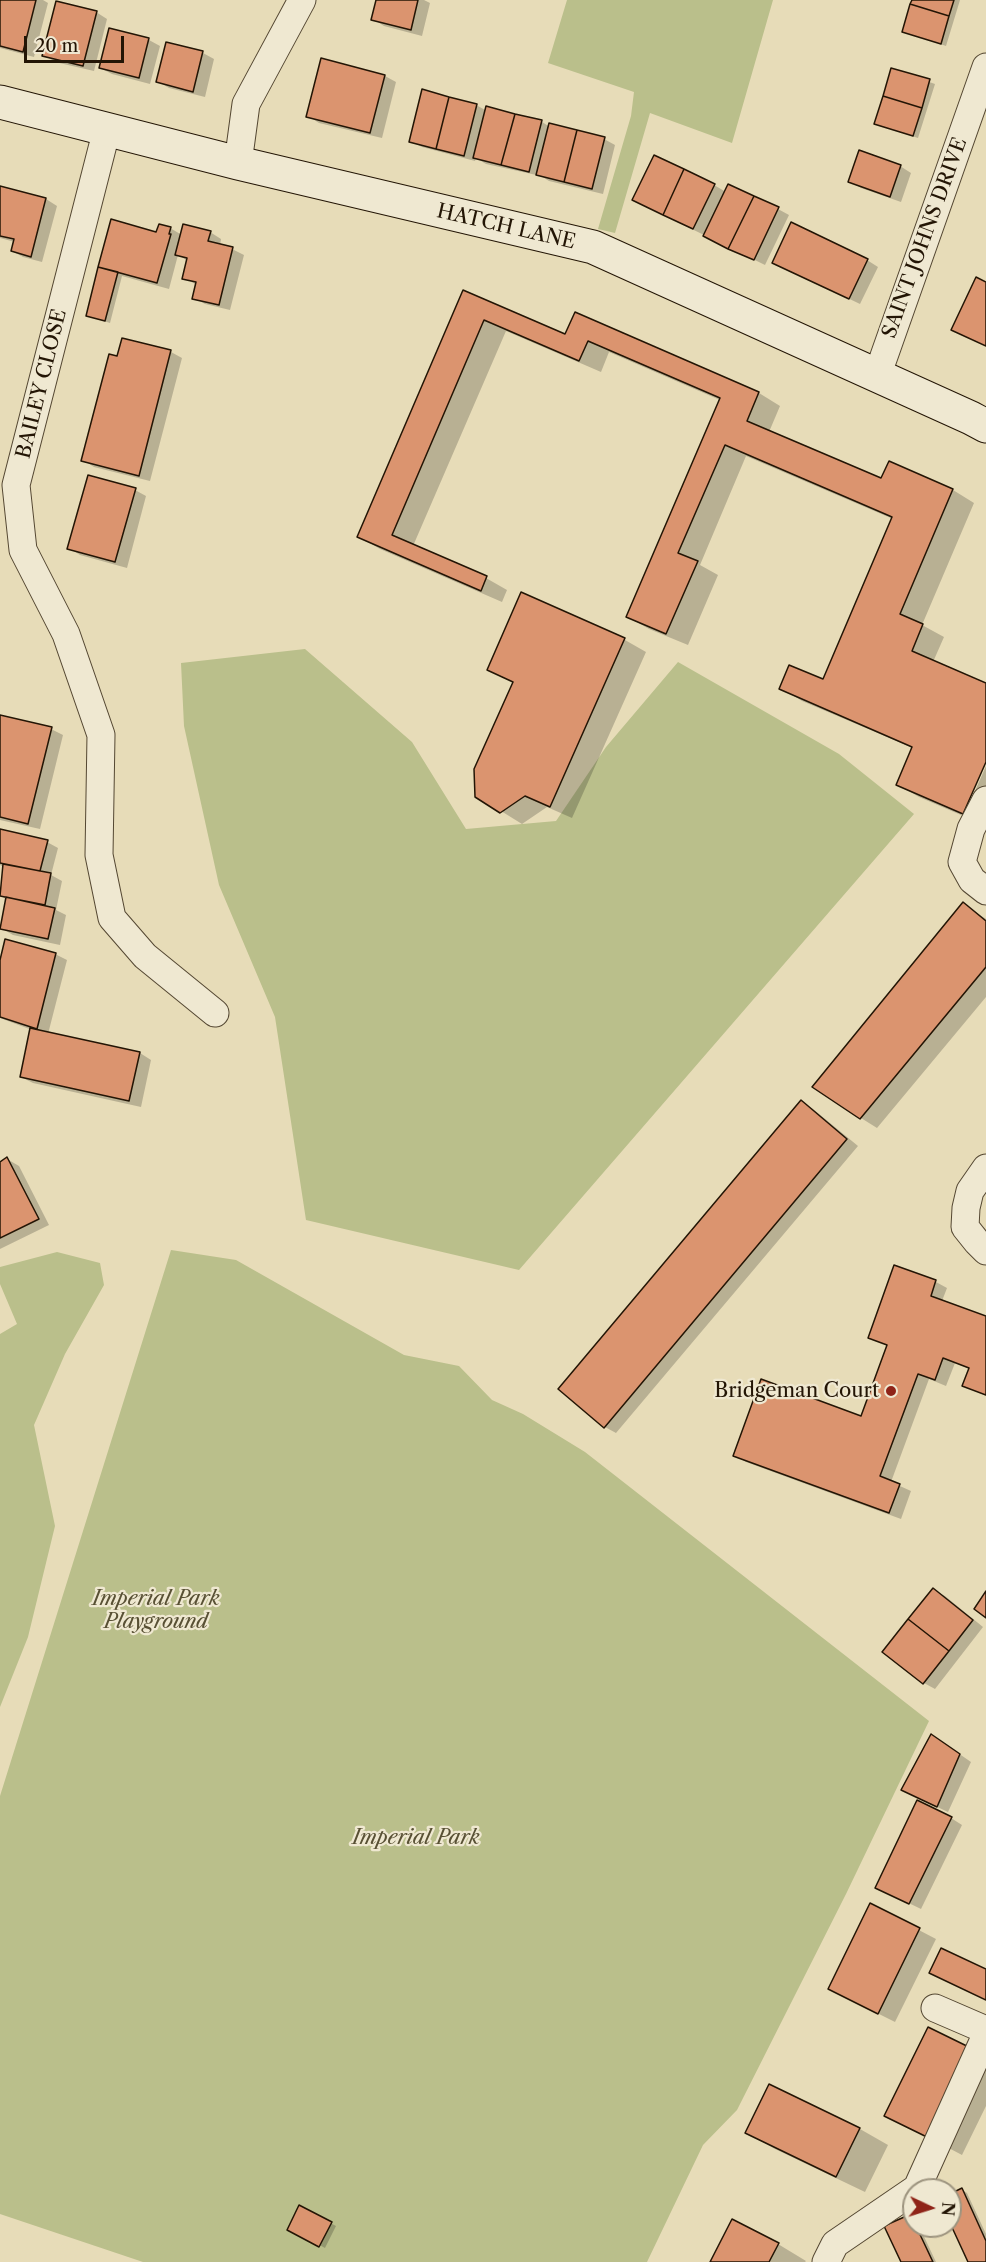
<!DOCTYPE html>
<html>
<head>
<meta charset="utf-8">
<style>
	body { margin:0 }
	#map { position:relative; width:986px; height:2262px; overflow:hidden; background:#e7dcb8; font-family:"Libre Caslon Text",serif }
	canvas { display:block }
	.north { position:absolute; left:902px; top:2178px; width:60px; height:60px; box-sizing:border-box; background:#efe8d1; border:2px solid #9d947f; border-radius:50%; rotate:94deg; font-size:16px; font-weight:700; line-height:24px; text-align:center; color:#231505 }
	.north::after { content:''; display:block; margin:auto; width:21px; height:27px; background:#8f2418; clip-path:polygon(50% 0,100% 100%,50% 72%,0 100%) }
	.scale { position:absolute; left:24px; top:36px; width:100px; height:27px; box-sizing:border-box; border:3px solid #231505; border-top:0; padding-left:8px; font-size:18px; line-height:21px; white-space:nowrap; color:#231505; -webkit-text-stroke:4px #efe8d1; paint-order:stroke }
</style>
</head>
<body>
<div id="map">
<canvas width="986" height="2262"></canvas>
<div class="north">N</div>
<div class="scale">20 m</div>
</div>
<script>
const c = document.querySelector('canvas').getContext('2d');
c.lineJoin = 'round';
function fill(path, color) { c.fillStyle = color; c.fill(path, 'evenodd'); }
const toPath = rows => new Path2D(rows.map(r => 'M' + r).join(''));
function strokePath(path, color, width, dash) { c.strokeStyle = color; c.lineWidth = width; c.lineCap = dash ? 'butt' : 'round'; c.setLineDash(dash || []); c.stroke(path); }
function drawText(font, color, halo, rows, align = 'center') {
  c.font = font + ' "Libre Caslon Text",serif'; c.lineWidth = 4.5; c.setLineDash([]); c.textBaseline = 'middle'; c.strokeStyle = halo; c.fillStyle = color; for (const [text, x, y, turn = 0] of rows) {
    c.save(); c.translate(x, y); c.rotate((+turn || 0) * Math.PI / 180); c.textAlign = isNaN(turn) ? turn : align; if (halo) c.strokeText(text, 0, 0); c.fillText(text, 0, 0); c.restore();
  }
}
const green = toPath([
	[567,0,773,0,732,143,650,113,615,233,598,229,631,116,634,92,548,63],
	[305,649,412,742,466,829,556,821,606,747,678,662,839,754,914,814,519,1270,306,1220,275,1017,219,885,184,726,181,663],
	[171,1250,236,1260,404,1355,459,1366,492,1400,523,1414,585,1452,929,1721,846,1894,737,2110,703,2145,647,2262,143,2262,0,2214,0,1796],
	[57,1252,100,1263,104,1285,65,1354,34,1425,55,1526,28,1637,0,1707,0,1334,17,1324,0,1284,0,1267]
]);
const shadow = toPath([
	[0,0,43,0,48,3,34,57,0,48],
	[377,0,424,0,430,3,422,36,384,26,373,19],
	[913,0,960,0,946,46,904,32],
	[96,12,107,19,94,71,55,62,44,55],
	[110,30,149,40,160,46,150,84,112,74,100,68],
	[167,44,203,53,214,59,205,97,169,88,157,81],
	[892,69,935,84,918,138,881,126],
	[385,76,396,82,382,138,319,123,308,116],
	[476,105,487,111,488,108,542,122,550,127,604,139,615,145,603,194,549,181,541,176,486,164,476,158,475,161,422,147,410,141],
	[900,166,911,173,901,202,861,188,850,181],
	[714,185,726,192,778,209,789,215,765,265,645,206],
	[0,187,46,199,57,206,42,262,23,257,12,251,15,242,0,238],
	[170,228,182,235,210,232,221,239,220,246,232,249,244,255,230,310,205,304,194,298,197,285,184,278,188,261,178,255,169,289,122,276,110,323,88,316,100,268],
	[867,260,878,267,860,304,785,268],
	[464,292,566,336,576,314,759,393,780,406,769,432,882,480,889,463,953,490,974,503,922,625,944,637,933,662,986,685,986,758,961,815,919,797,898,785,913,748,802,701,781,688,823,681,893,519,746,456,700,565,718,575,688,645,649,629,628,617,720,400,609,352,601,372,506,331,413,546,486,578,507,590,502,602,380,549,359,537],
	[123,340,171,352,182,358,150,481,94,467,83,460],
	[135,490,146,496,127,568,80,555,69,548],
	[522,594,625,640,646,652,572,818,547,807,522,824,501,811,514,683,489,669],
	[0,716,51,729,63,735,40,829,0,820],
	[986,766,986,823,964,816],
	[0,830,47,842,58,848,51,875,62,881,56,910,66,915,60,945,13,935,1,928,7,900,0,895,4,867,0,865],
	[963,904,986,919,986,997,877,1128,861,1118],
	[55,954,67,960,48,1034,140,1053,151,1060,141,1107,33,1083,21,1077,32,1030,0,1018,0,966],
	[801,1102,813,1109,858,1146,616,1433,605,1427],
	[7,1159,19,1166,49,1225,0,1249,0,1163],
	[895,1267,936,1282,947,1288,942,1301,986,1317,986,1396,963,1385,970,1369,955,1363,946,1386,929,1379,891,1482,911,1491,901,1519,746,1462,735,1455,861,1418,888,1346,870,1337],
	[934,1590,945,1596,983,1627,935,1689,924,1683],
	[942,1742,971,1762,948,1812,914,1796],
	[951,1818,962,1825,921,1909,888,1893],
	[871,1905,936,1939,895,2022,847,1998],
	[986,2058,986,2106,962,2155,886,2115],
	[770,2086,860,2129,888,2145,865,2192,775,2149,747,2133],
	[962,2190,967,2193,986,2234,986,2262,969,2262,950,2219,950,2196],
	[300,2207,336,2226,325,2248,289,2229],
	[910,2215,914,2217,914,2226,919,2226,936,2262,903,2262],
	[778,2244,806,2261,805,2262,712,2262]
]);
const building = toPath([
	[0,0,36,0,23,52,0,46,0,0],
	[376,0,418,0,411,30,371,20,376,0],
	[912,0,954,0,949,16,910,4,912,0],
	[56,1,97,11,83,66,42,56,56,1],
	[910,4,949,16,941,44,902,32,910,4],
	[109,28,149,38,139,78,99,68,109,28],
	[166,42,203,51,193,92,156,82,166,42],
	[321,58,385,75,370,133,306,117,321,58],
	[891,68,930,79,922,108,883,96,891,68],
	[422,89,449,97,436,149,409,142,422,89],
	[883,96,922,108,913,136,874,124,883,96],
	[449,97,477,104,464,156,436,149,449,97],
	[486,106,515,114,501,165,473,158,486,106],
	[515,114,542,120,529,172,501,165,515,114],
	[549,123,577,130,564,182,536,175,549,123],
	[577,130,605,137,592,189,564,182,577,130],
	[859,150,901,165,890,197,848,182,859,150],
	[654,155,684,169,663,215,632,200,654,155],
	[684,169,715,184,693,229,663,215,684,169],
	[728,184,754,196,728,249,703,236,728,184],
	[0,186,46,198,31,257,11,251,14,239,0,236,0,186],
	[754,196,779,207,754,260,728,249,754,196],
	[111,219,156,232,159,224,171,227,169,234,171,234,157,283,98,267,111,219],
	[791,222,868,259,849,299,772,263,791,222],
	[183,224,211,231,208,241,233,247,219,305,192,299,196,282,182,279,187,258,175,255,183,224],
	[98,267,118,272,105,321,86,316,98,267],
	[976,277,986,282,986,346,951,330,976,277],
	[463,290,565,334,575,312,759,392,747,421,881,478,889,461,953,489,900,614,923,624,912,651,986,683,986,762,963,814,896,785,912,747,779,689,789,665,823,679,892,517,725,445,678,553,698,561,666,634,626,617,720,398,588,341,579,361,484,320,392,535,487,576,481,591,357,537,463,290],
	[122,338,171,350,139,476,81,461,109,354,117,356,122,338],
	[88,475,136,488,115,562,67,549,88,475],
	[521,592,625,638,550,807,525,796,500,813,475,797,474,769,513,682,487,670,521,592],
	[0,715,52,727,28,824,0,817,0,715],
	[0,829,48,840,40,871,0,863,0,829],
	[3,864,51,873,45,905,0,896,3,864],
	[6,897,55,908,48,939,0,929,6,897],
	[963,902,986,921,986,967,860,1119,812,1087,963,902],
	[5,939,56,953,37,1029,0,1017,0,960,5,939],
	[30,1028,140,1052,129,1101,20,1077,30,1028],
	[801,1100,847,1139,604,1428,558,1389,801,1100],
	[7,1157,39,1219,0,1238,0,1162,7,1157],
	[894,1265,936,1280,931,1296,986,1316,986,1395,962,1386,969,1368,943,1358,935,1380,918,1374,880,1476,900,1484,889,1513,733,1456,761,1379,861,1416,887,1345,868,1338,894,1265],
	[933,1588,973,1620,949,1651,908,1619,933,1588],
	[986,1591,986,1618,974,1609,986,1591],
	[908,1619,949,1651,923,1684,882,1652,908,1619],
	[931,1734,960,1754,937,1807,901,1790,931,1734],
	[917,1800,952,1817,909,1904,875,1888,917,1800],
	[870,1903,920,1928,878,2014,828,1989,870,1903],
	[941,1948,986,1969,986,2000,929,1973,941,1948],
	[928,2027,977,2051,933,2140,884,2116,928,2027],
	[769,2084,860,2128,836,2177,745,2133,769,2084],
	[962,2188,986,2241,986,2262,968,2262,950,2223,950,2194,962,2188],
	[299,2205,332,2222,319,2247,287,2230,299,2205],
	[911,2214,914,2226,916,2226,933,2262,901,2262,884,2226,911,2214],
	[732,2219,779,2243,769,2262,710,2262,732,2219]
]);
const street = toPath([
	[107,129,16,485,23,550,66,634,101,735,99,855,112,918,145,956,215,1013],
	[238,163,246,104,302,0],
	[877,376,986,67],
	[986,800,971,829,962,862,972,880,986,891],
	[986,1168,970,1191,966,1208,965,1227,977,1242,986,1251],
	[935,2008,986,2030],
	[826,2262,835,2244,917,2188,986,2035]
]);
const secondary = toPath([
	[0,102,238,163,593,247,971,418,986,426]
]);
const markers = [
	[891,1391,6,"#8f2418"]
];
const streetNames = [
	["HATCH LANE",506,227,13],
	["SAINT JOHNS DRIVE",925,238,-70],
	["BAILEY CLOSE",42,384,-76]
];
const poiNames = [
	["Bridgeman Court",879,1391]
];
const parkNames = [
	["Imperial Park",156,1599],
	["Playground",156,1622],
	["Imperial Park",416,1838]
];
fill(green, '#babf8b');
fill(shadow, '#0003');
fill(building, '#db946f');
strokePath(building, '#231505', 1.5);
strokePath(street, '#544732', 29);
strokePath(secondary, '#231505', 35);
strokePath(street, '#efe8d1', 27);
strokePath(secondary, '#efe8d1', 33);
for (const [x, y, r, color] of markers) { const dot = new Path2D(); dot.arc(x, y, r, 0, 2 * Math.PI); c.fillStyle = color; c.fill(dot); strokePath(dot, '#efe8d1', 2); }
drawText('20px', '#231505', '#efe8d1', streetNames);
drawText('20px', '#231505', '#efe8d1', poiNames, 'right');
drawText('italic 20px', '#585034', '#efe8d1', parkNames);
</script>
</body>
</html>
